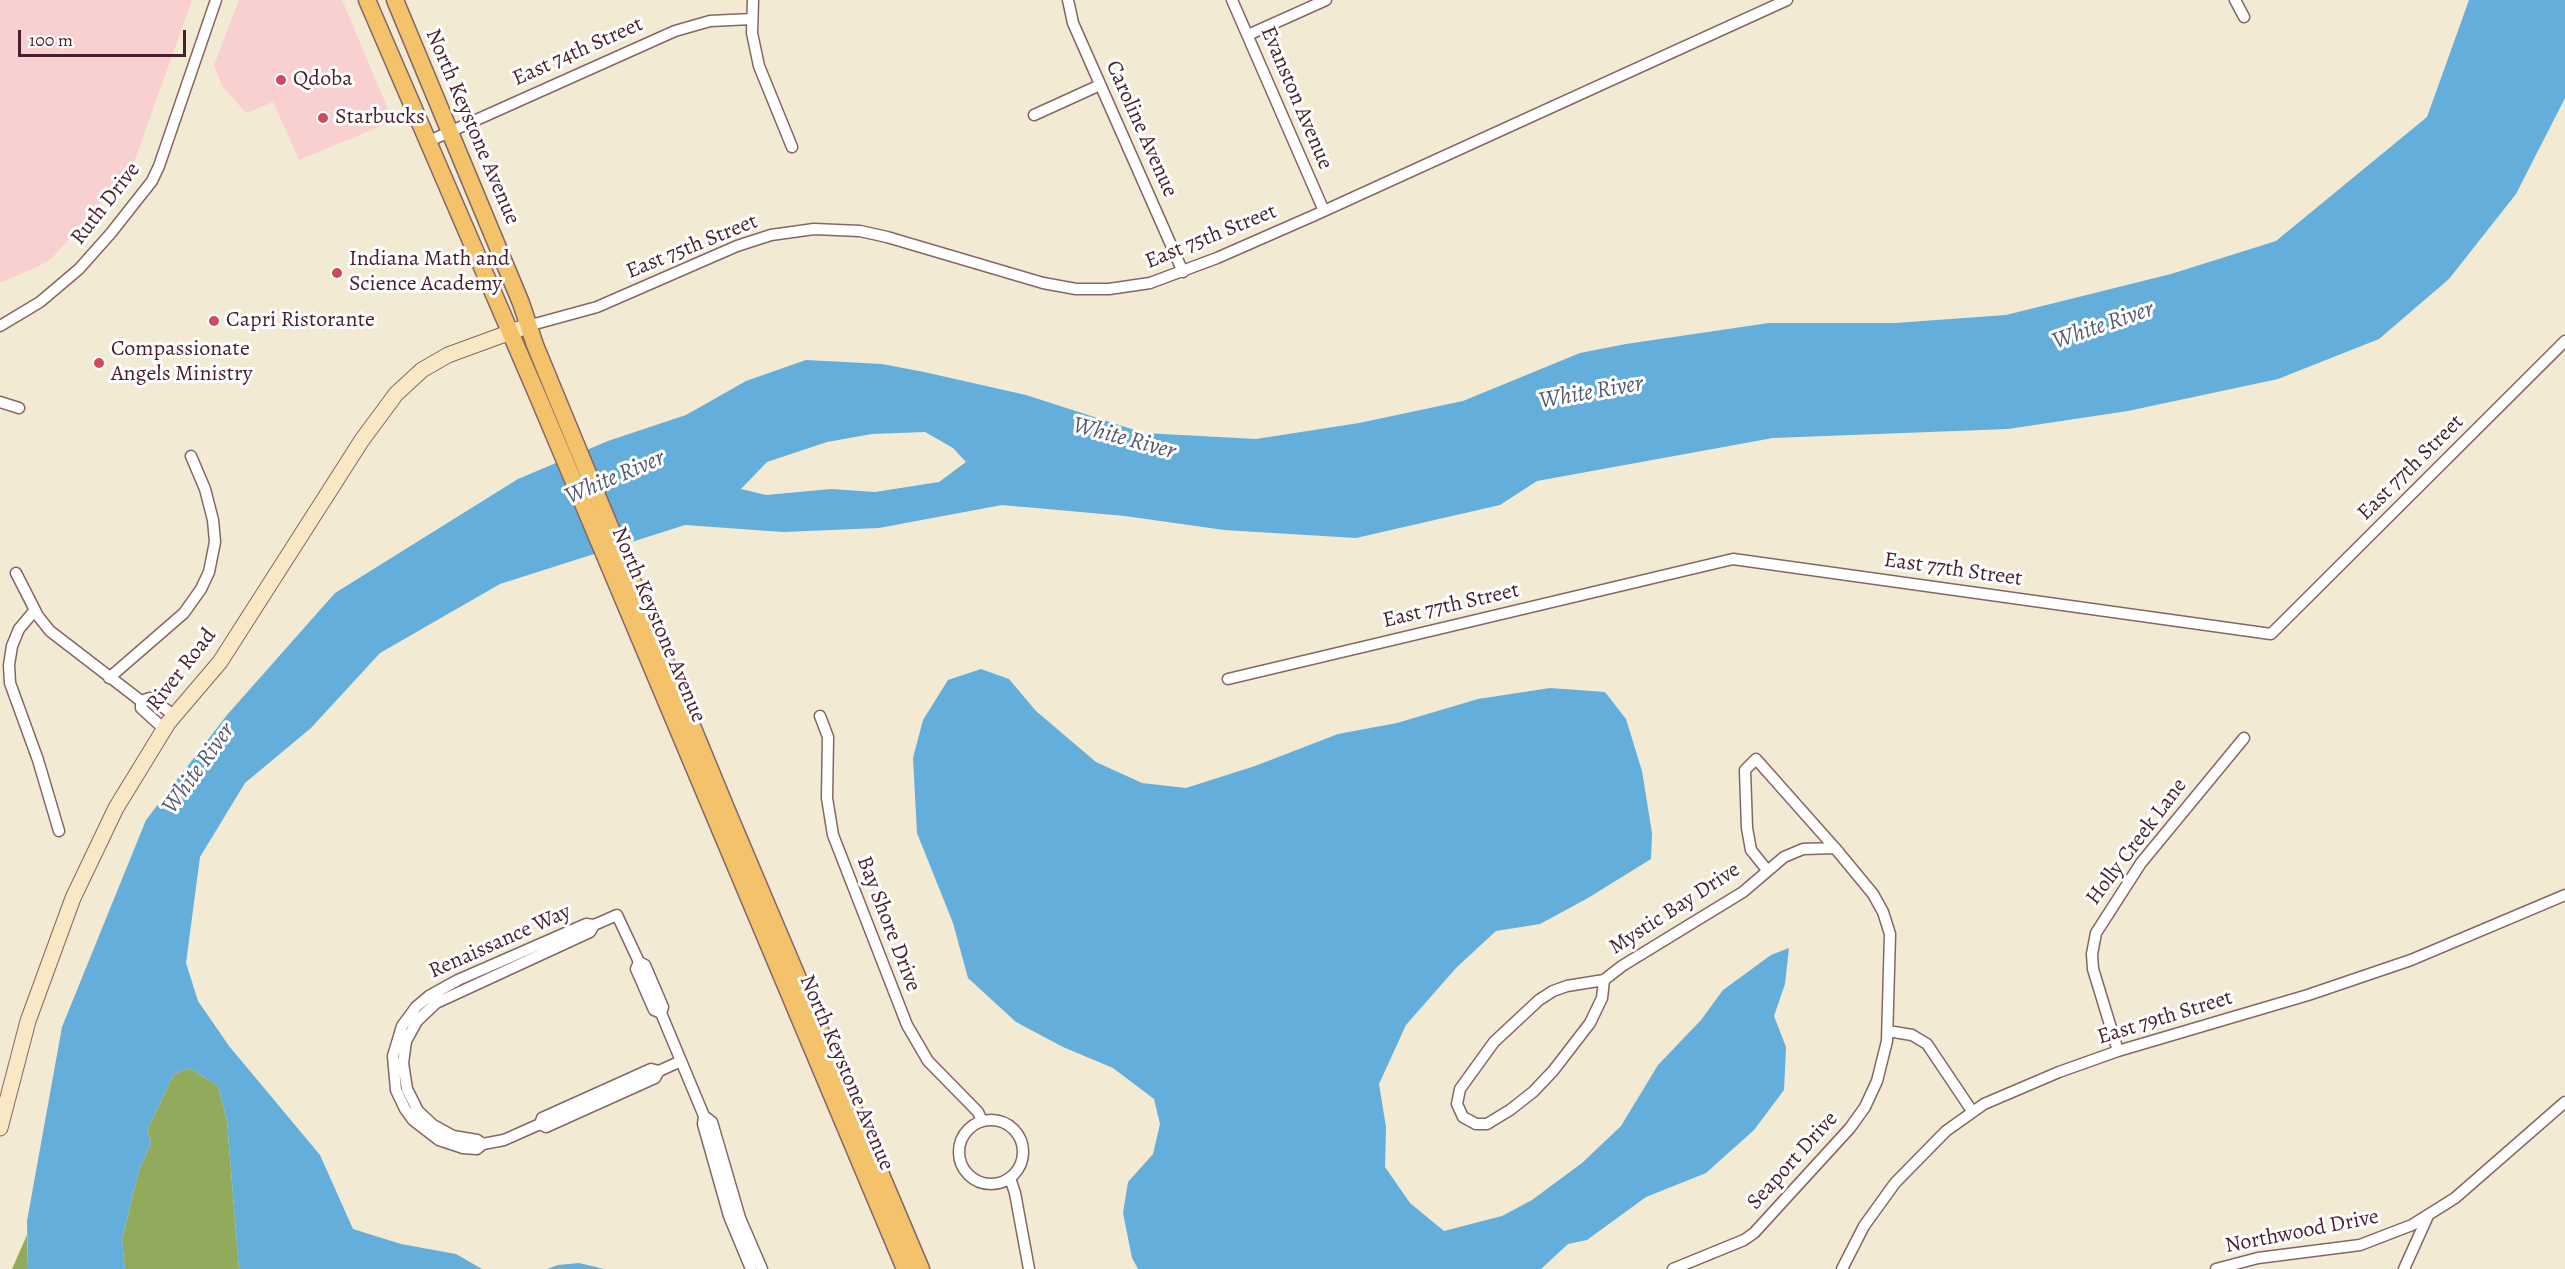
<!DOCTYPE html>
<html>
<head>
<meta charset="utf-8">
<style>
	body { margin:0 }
	#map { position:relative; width:2565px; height:1269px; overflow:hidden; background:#f3ead4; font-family:Alegreya,serif }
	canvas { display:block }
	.scale { position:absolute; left:18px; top:30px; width:168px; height:27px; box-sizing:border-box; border:3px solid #4a1f2b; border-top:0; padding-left:8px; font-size:18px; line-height:21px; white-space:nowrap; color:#4a1f2b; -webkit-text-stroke:4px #fff; paint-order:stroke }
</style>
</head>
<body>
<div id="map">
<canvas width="2565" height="1269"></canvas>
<div class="scale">100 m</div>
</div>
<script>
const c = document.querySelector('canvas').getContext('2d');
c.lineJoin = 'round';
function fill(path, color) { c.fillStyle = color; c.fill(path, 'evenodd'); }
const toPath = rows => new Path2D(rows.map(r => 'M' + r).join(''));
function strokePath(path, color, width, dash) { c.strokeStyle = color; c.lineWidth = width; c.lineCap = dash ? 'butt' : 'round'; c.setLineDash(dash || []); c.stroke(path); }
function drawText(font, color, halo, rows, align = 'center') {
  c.font = font + ' Alegreya,serif'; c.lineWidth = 6; c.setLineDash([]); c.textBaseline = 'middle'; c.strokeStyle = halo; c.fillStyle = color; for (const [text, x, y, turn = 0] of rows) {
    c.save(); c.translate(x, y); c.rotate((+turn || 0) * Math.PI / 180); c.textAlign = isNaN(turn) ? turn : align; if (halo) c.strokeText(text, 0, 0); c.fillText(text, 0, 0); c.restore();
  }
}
const built = toPath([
	[0,0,192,0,134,162,87,219,51,259,37,267,0,283],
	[239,0,342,0,393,121,299,160,273,102,246,113,222,86,214,65]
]);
const forest = toPath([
	[190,1068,218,1086,227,1121,239,1269,125,1269,122,1239,139,1170,151,1143,147,1130,174,1074],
	[27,1235,28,1269,12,1269]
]);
const water = toPath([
	[2469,0,2565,0,2565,98,2516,194,2449,279,2379,339,2278,379,2128,411,2008,429,1773,438,1537,481,1500,505,1356,538,1224,530,1125,516,1002,505,879,528,783,532,685,525,500,584,380,653,311,728,245,783,200,857,186,963,198,1001,229,1046,320,1155,353,1229,401,1244,456,1254,482,1269,239,1269,227,1121,218,1086,190,1068,174,1074,147,1130,151,1143,139,1170,122,1239,125,1269,28,1269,27,1221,62,1027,146,820,227,715,335,593,518,479,608,441,686,415,746,381,806,360,882,364,924,372,1026,395,1144,433,1256,439,1359,423,1463,401,1580,353,1626,344,1769,323,1895,323,2006,315,2171,274,2276,241,2427,117],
	[925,432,953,448,966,462,939,482,875,492,831,489,766,495,741,489,767,462,827,442,872,434],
	[981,669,1009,679,1036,711,1096,762,1142,783,1186,788,1255,766,1338,734,1397,723,1478,699,1550,688,1605,692,1626,719,1642,771,1652,833,1651,859,1588,898,1540,924,1496,931,1456,968,1406,1025,1379,1084,1386,1127,1385,1167,1410,1203,1444,1231,1502,1216,1532,1200,1582,1163,1621,1126,1658,1065,1701,1020,1723,990,1771,955,1789,948,1785,984,1774,1016,1786,1047,1784,1090,1754,1130,1706,1173,1646,1197,1587,1240,1568,1244,1541,1269,1138,1269,1132,1258,1123,1213,1128,1182,1153,1154,1160,1124,1154,1099,1113,1068,1063,1047,1016,1022,968,978,953,923,917,833,913,758,923,720,948,680],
	[579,1263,604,1269,547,1269,558,1265]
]);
const street = toPath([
	[753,0,752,33,759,66,792,147],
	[1068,0,1073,23,1183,272],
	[1232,0,1324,211],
	[2235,0,2244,17],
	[1248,35,1326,0],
	[1034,115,1100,85],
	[427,142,675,31,710,21,752,19],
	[0,326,40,302,79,269,111,233,152,181,159,166,216,0],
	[524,327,597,307,737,246,771,235,814,229,860,231,887,237,1043,283,1076,289,1109,289,1150,283,1217,258,1315,215,1787,0],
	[0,402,19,408],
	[16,573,38,616,50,631,141,701],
	[35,610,19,629,12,646,9,665,10,683,38,760,59,831],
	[109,678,184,613,201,589,209,572,215,542,213,520,205,489,191,456],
	[1228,679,1733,559,2271,634,2565,341],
	[141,701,141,708,164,729],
	[141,701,150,698,174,715],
	[820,716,828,737,827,798,833,835,907,1025,928,1061,978,1112,982,1121],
	[1767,870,1751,850,1747,828,1745,770,1756,759,1835,848],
	[594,925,586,924,458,980,429,996,416,1007,402,1026,393,1056,396,1090,405,1109,413,1120,439,1140,463,1148,477,1149,483,1144,504,1140,540,1124,546,1127,655,1078,659,1071,681,1061],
	[639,962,636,969,654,1010,661,1013,704,1116,712,1122,740,1218,762,1269],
	[1604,980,1622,966,1743,892,1784,857,1803,849,1835,848,1873,894,1883,912,1890,934,1887,1041,1877,1081,1865,1107,1850,1128,1754,1233,1744,1240,1673,1269],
	[1604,980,1602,998,1590,1023,1553,1071,1533,1092,1510,1110,1487,1124,1476,1124,1463,1117,1457,1104,1460,1089,1494,1042,1539,1000,1553,991,1567,986,1604,980],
	[1888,1031,1912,1035,1927,1044,1972,1111],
	[2118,1051,2093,969,2092,954,2096,933,2141,863,2244,738],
	[704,1116,703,1124,729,1216,751,1269],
	'959 1152a32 32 0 1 1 64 0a32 32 0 1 1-64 0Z',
	[540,1124,542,1118,651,1069,659,1071],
	[483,1144,477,1140,453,1136,433,1125,418,1111,407,1089,403,1063,406,1041,417,1021,436,1003,590,932,594,925,617,915,639,962,645,965,663,1007,661,1013],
	[1010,1178,1015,1193,1029,1269],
	[1842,1269,1864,1226,1895,1183,1946,1131,1984,1104,2059,1072,2118,1051,2308,995,2411,960,2565,895],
	[2216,1269,2258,1258,2360,1245,2412,1225,2455,1198,2565,1102],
	[2404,1269,2427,1218]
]);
const secondary = toPath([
	[0,1128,28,1021,73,898,116,808,168,723,220,662,362,440,396,394,422,370,448,355,519,329]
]);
const primary = toPath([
	[367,0,539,399,905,1269],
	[395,0,521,303,535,345,728,813,921,1269]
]);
const markers = [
	[281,80,6,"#d1495b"],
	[323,118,6,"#d1495b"],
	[337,273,6,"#d1495b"],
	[214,321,6,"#d1495b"],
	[99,363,6,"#d1495b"]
];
const streetNames = [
	["East 74th Street",578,52,-24],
	["Evanston Avenue",1296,98,67],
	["North Keystone Avenue",472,127,67],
	["Caroline Avenue",1141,129,66],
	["Ruth Drive",106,204,-52],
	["East 75th Street",1211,237,-22],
	["East 75th Street",692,247,-22],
	["East 77th Street",2411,468,-45],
	["East 77th Street",1953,570,8],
	["East 77th Street",1451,606,-13],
	["North Keystone Avenue",658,625,67],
	["River Road",182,670,-52],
	["Holly Creek Lane",2137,842,-53],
	["Mystic Bay Drive",1675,909,-33],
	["Bay Shore Drive",888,924,69],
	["Renaissance Way",500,942,-24],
	["East 79th Street",2165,1018,-17],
	["North Keystone Avenue",846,1073,67],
	["Seaport Drive",1793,1161,-48],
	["Northwood Drive",2302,1232,-11]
];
const poiNames = [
	["Qdoba",293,80],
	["Starbucks",335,118],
	["Indiana Math and",349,260],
	["Science Academy",349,285],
	["Capri Ristorante",226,321],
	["Compassionate",111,350],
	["Angels Ministry",111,375]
];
const waterNames = [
	["White River",2103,326,-19],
	["White River",1591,393,-10],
	["White River",1124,439,15],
	["White River",615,478,-23],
	["White River",199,769,-54]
];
fill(built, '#f7d0cf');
fill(forest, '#92aa5b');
fill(water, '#63aedb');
strokePath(street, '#856666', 13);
strokePath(secondary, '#856666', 17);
strokePath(primary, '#856666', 19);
strokePath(street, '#fff', 10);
strokePath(secondary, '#fae7c3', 15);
strokePath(primary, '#f3c26a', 16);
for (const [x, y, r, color] of markers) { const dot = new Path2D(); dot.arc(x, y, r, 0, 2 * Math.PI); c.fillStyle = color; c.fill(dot); strokePath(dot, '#fff', 2); }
drawText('22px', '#4a1f2b', '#fff', streetNames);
drawText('22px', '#4a1f2b', '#fff', poiNames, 'left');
drawText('italic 24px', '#545871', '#fff', waterNames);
</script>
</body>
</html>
